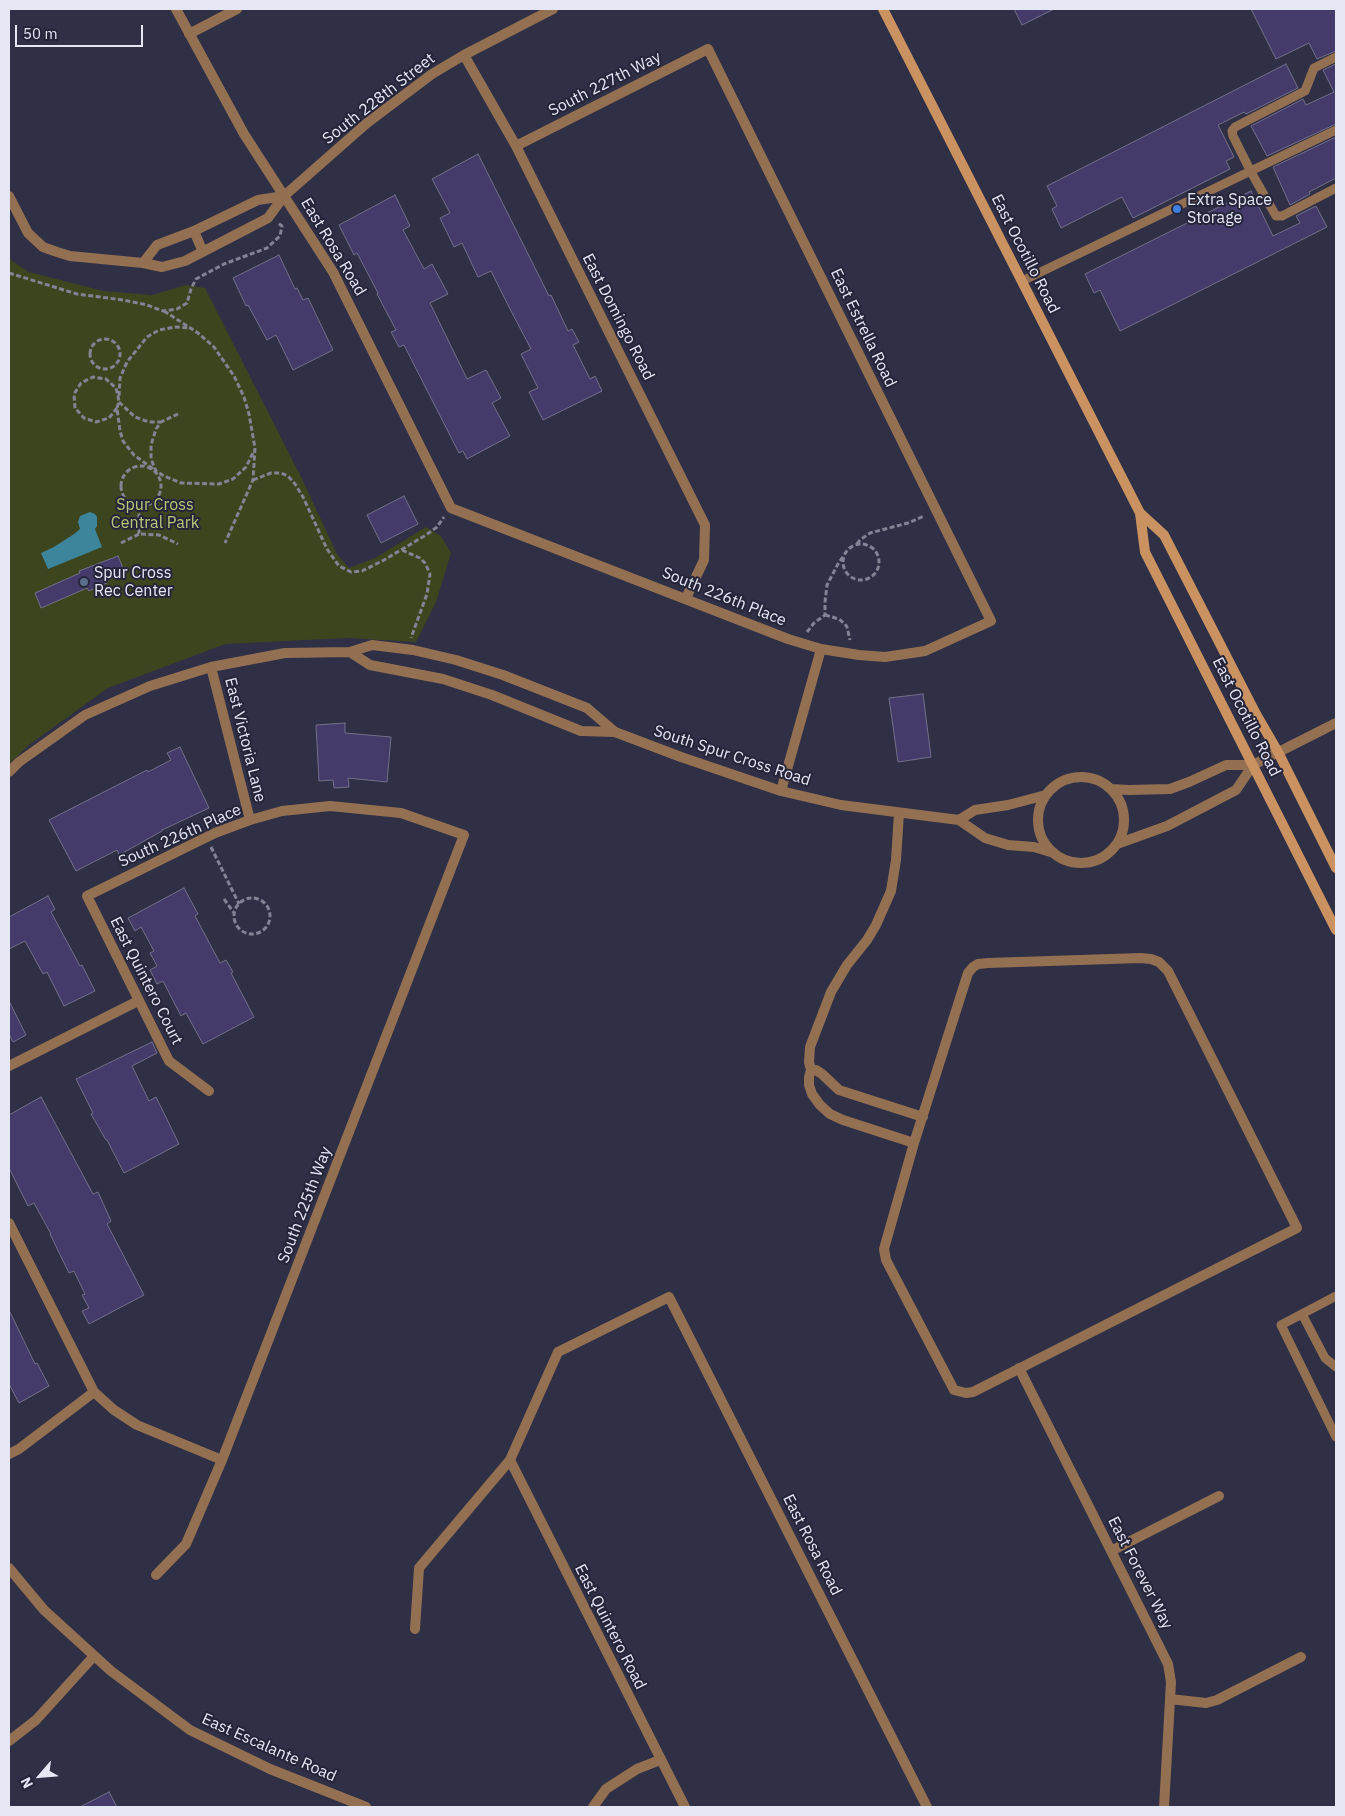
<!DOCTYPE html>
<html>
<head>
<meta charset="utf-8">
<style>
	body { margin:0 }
	#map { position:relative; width:1345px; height:1816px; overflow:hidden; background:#2f2f45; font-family:"IBM Plex Sans",sans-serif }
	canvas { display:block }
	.frame { position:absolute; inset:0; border:10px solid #e6e7f5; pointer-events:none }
	.north { position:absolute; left:15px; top:1751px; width:50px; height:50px; -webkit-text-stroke:4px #25253a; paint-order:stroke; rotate:243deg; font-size:14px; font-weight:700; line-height:20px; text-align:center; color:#e6e7f5 }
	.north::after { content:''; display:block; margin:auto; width:18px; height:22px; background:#e6e7f5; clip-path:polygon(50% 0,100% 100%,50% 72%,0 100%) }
	.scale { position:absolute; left:15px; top:25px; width:128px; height:22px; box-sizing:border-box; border:2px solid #e6e7f5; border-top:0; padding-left:6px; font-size:15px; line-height:18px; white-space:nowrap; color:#e6e7f5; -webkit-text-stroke:4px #25253a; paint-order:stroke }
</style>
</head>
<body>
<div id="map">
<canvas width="1345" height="1816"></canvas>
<div class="frame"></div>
<div class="north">N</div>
<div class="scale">50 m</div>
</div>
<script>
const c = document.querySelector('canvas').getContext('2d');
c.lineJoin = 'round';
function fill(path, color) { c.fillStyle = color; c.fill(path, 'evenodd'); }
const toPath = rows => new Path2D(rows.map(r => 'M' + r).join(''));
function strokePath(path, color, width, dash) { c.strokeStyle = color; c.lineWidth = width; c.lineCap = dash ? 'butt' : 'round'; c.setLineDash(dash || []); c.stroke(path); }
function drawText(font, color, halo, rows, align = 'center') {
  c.font = font + ' "IBM Plex Sans",sans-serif'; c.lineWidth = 4; c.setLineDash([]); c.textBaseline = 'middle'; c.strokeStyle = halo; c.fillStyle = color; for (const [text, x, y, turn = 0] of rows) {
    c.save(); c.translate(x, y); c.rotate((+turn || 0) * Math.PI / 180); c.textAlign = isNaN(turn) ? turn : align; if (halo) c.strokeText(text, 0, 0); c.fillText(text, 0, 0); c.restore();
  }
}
const green = toPath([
	[9,256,12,261,29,272,103,291,152,295,186,285,205,288,302,479,337,554,349,568,375,558,426,527,441,536,451,553,436,602,416,642,347,638,225,644,108,688,29,745,9,764]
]);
const water = toPath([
	[90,512,95,514,97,517,97,526,95,529,102,547,48,569,41,553,54,547,74,534,80,529,78,522,80,516]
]);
const building = toPath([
	[1014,9,1054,9,1022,25,1014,9],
	[1251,9,1336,9,1336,51,1317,59,1309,43,1276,59,1251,9],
	[1286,64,1298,88,1246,114,1244,112,1218,125,1234,157,1226,161,1230,169,1133,218,1122,197,1061,228,1052,209,1057,206,1047,186,1286,64],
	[1336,64,1336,124,1267,156,1251,126,1303,99,1306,105,1334,92,1323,70,1336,64],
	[1336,137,1336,178,1309,192,1310,194,1290,205,1273,167,1336,137],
	[478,154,549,296,551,295,568,331,572,329,579,342,573,345,590,379,595,376,602,391,543,420,529,392,538,388,521,354,531,349,509,307,491,271,478,277,462,243,454,247,440,218,450,213,432,179,478,154],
	[1251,191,1273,236,1300,223,1296,216,1316,206,1327,227,1120,331,1100,290,1094,293,1085,274,1251,191],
	[395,195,410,226,403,230,424,269,432,264,448,294,430,303,467,379,486,370,501,398,492,403,510,436,467,459,463,451,459,453,404,345,399,347,391,332,396,330,377,294,378,293,357,253,354,255,339,225,395,195],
	[279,255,295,289,297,288,303,300,308,298,333,350,293,370,276,335,267,340,248,305,246,306,233,278,279,255],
	[404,496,418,524,381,543,367,515,404,496],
	[118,556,125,573,106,580,107,583,89,591,87,588,41,608,35,593,80,573,79,571,118,556],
	[923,694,931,757,898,762,889,698,923,694],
	[345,723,345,733,391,737,387,782,348,778,349,787,334,788,333,780,319,781,316,725,345,723],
	[180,747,209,808,162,830,162,831,119,855,117,850,76,871,49,820,147,770,148,772,171,760,167,753,180,747],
	[184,888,198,914,195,916,220,963,226,960,233,972,231,973,254,1017,203,1044,186,1013,181,1016,163,981,157,984,150,970,157,966,150,953,154,951,141,927,135,931,128,918,184,888],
	[48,896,55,909,51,912,80,966,82,965,95,991,64,1006,47,972,43,974,25,941,9,949,9,917,48,896],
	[9,1001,26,1035,13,1042,9,1034,9,1001],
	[152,1042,157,1053,132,1066,149,1101,156,1097,179,1144,124,1173,107,1140,106,1140,91,1114,93,1113,76,1079,152,1042],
	[41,1097,93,1194,98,1192,111,1221,107,1224,144,1295,89,1324,82,1311,89,1308,82,1295,85,1294,74,1271,69,1273,50,1234,51,1234,34,1203,28,1206,9,1168,9,1115,41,1097],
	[9,1310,35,1364,37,1363,49,1386,19,1403,9,1384,9,1310],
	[109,1792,117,1807,80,1807,109,1792]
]);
const path = toPath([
	[9,273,77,294,123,300,147,305,163,311,177,309,187,303,191,289,196,279,224,264,267,248,280,236,282,226,278,223],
	[164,311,198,333,214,347,234,376,244,397,249,414,255,448,253,480,225,543],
	'90 354a15 15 0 1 1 30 0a15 15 0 1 1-30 0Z',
	[119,396,120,378,127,362,147,337,159,330,175,327,189,328],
	[119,402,135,417,149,422,161,422],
	[117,408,109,418,96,422,84,418,75,408,74,394,81,383,93,377,106,379,116,388,119,401,117,408,120,431,123,441,134,455,156,471],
	[178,414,161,422,156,429,151,445,151,459,156,471,164,476,181,483,219,484,233,479,246,467,255,449],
	'121 486a20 20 0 1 1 40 0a20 20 0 1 1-40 0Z',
	[253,480,271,473,281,473,288,476,295,484,303,497,327,549,339,566,351,572,362,571,384,560,426,535,437,527,444,517],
	[139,506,139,534,159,535,178,544],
	[121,543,139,534],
	[857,544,860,540,870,533,908,523,924,516],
	'843 562a18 18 0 1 1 36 0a18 18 0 1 1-36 0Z',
	[402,550,420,558,425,563,430,574,427,594,411,638],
	[825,615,839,619,845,624,847,627,850,640],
	[807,632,814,623,825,615,825,602,827,585,839,562,843,557],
	[211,847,239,904],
	'234 916a18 18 0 1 1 36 0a18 18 0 1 1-36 0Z',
	[224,899,234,913]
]);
const service = toPath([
	[1336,57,1314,68,1305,91,1235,127,1232,131,1233,136,1251,172,1276,216,1282,216,1336,188],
	[1022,281,1336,130],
	[1336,1296,1281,1325,1336,1437],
	[1302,1314,1325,1358,1336,1367]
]);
const minor = toPath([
	[176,9,244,134,333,272,451,508,788,639,821,649,859,655,885,657,925,651,991,621,708,49,516,146],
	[189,34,237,9],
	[464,55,516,146,705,525,704,560,686,598],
	[9,196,28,233,43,247,57,252,70,256,143,263,162,267,185,261,268,218,284,196,367,123,432,74,464,55,553,9],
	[194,231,203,252],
	[143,263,157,245,194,231,258,200,284,196],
	[350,652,370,665,443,679,492,695,581,731,615,732,681,757,781,791,841,805,959,820,985,838,1008,845,1034,847,1054,853],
	[211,667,250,820],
	[9,772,19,762,85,715,150,686,211,667,285,653,350,652,372,645,413,650,456,660,503,675,587,708,615,732],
	'1038 820a43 43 0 1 1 86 0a43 43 0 1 1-86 0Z',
	[1111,789,1129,790,1170,789,1189,782,1226,765,1253,765,1336,723],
	[781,791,821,649],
	[899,813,896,860,891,891,876,925,867,940,847,965,831,992,810,1047,809,1062,811,1070,809,1077,809,1085,812,1094,820,1105,830,1114,843,1120,914,1143],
	[959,820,975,810,1008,805,1046,795],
	[1117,844,1167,826,1236,790,1253,765],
	[1141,958,1151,959,1159,962,1168,971,1297,1228,973,1392,966,1393,954,1390,886,1260,884,1249,914,1143,968,973,973,967,978,964,988,963,1141,958],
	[9,1066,138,1001],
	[811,1070,816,1070,822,1074,839,1090,923,1117],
	[9,1223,94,1392,114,1410,137,1425,222,1460],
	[1019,1368,1168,1664,1171,1682,1164,1807],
	[9,1454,19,1449,94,1392],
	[510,1460,685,1807],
	[1111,1551,1219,1496],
	[9,1568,44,1610,111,1671,190,1730,270,1769,366,1807],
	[156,1575,186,1544,222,1460,464,835,401,813,330,806,282,811,250,820,215,833,87,896,169,1061,209,1091],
	[415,1629,419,1568,510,1460,558,1352,669,1297,927,1807],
	[1170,1699,1206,1703,1217,1700,1301,1657],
	[9,1741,36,1720,94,1656],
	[593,1807,606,1789,637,1769,660,1760]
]);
const secondary = toPath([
	[883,9,1140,513,1164,535,1256,714,1278,752,1336,868],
	[1140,513,1145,552,1336,930]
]);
const markers = [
	[1177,209,5,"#3f7fe0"],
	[84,582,5,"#5c6f8a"]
];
const streetNames = [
	["South 227th Way",605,84,-27],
	["South 228th Street",379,99,-38],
	["East Rosa Road",333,247,59],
	["East Ocotillo Road",1025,254,63],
	["East Domingo Road",618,317,63],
	["East Estrella Road",863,328,64],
	["South 226th Place",724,597,22],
	["East Ocotillo Road",1246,717,63],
	["East Victoria Lane",245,740,76],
	["South Spur Cross Road",732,756,18],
	["South 226th Place",180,836,-24],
	["East Quintero Court",146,981,63],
	["South 225th Way",305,1205,-69],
	["East Rosa Road",812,1545,63],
	["East Forever Way",1140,1573,63],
	["East Quintero Road",610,1627,63],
	["East Escalante Road",269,1748,24]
];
const poiNames = [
	["Extra Space",1187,200],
	["Storage",1187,218],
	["Spur Cross",94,573],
	["Rec Center",94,591]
];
const parkNames = [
	["Spur Cross",155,505],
	["Central Park",155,523]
];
fill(green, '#3d451e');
fill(water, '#3c859b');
fill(building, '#443b6b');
strokePath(building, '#737089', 1);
strokePath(path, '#828395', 3, [5, 2.5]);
strokePath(service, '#947052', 9);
strokePath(minor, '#947052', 10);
strokePath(secondary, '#cb9261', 10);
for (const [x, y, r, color] of markers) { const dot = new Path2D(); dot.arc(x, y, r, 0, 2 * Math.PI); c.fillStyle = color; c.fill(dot); strokePath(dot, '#25253a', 2); }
drawText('16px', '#e6e7f5', '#25253a', streetNames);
drawText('16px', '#e6e7f5', '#25253a', poiNames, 'left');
drawText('16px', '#b8ca77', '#25253a', parkNames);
</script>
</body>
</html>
